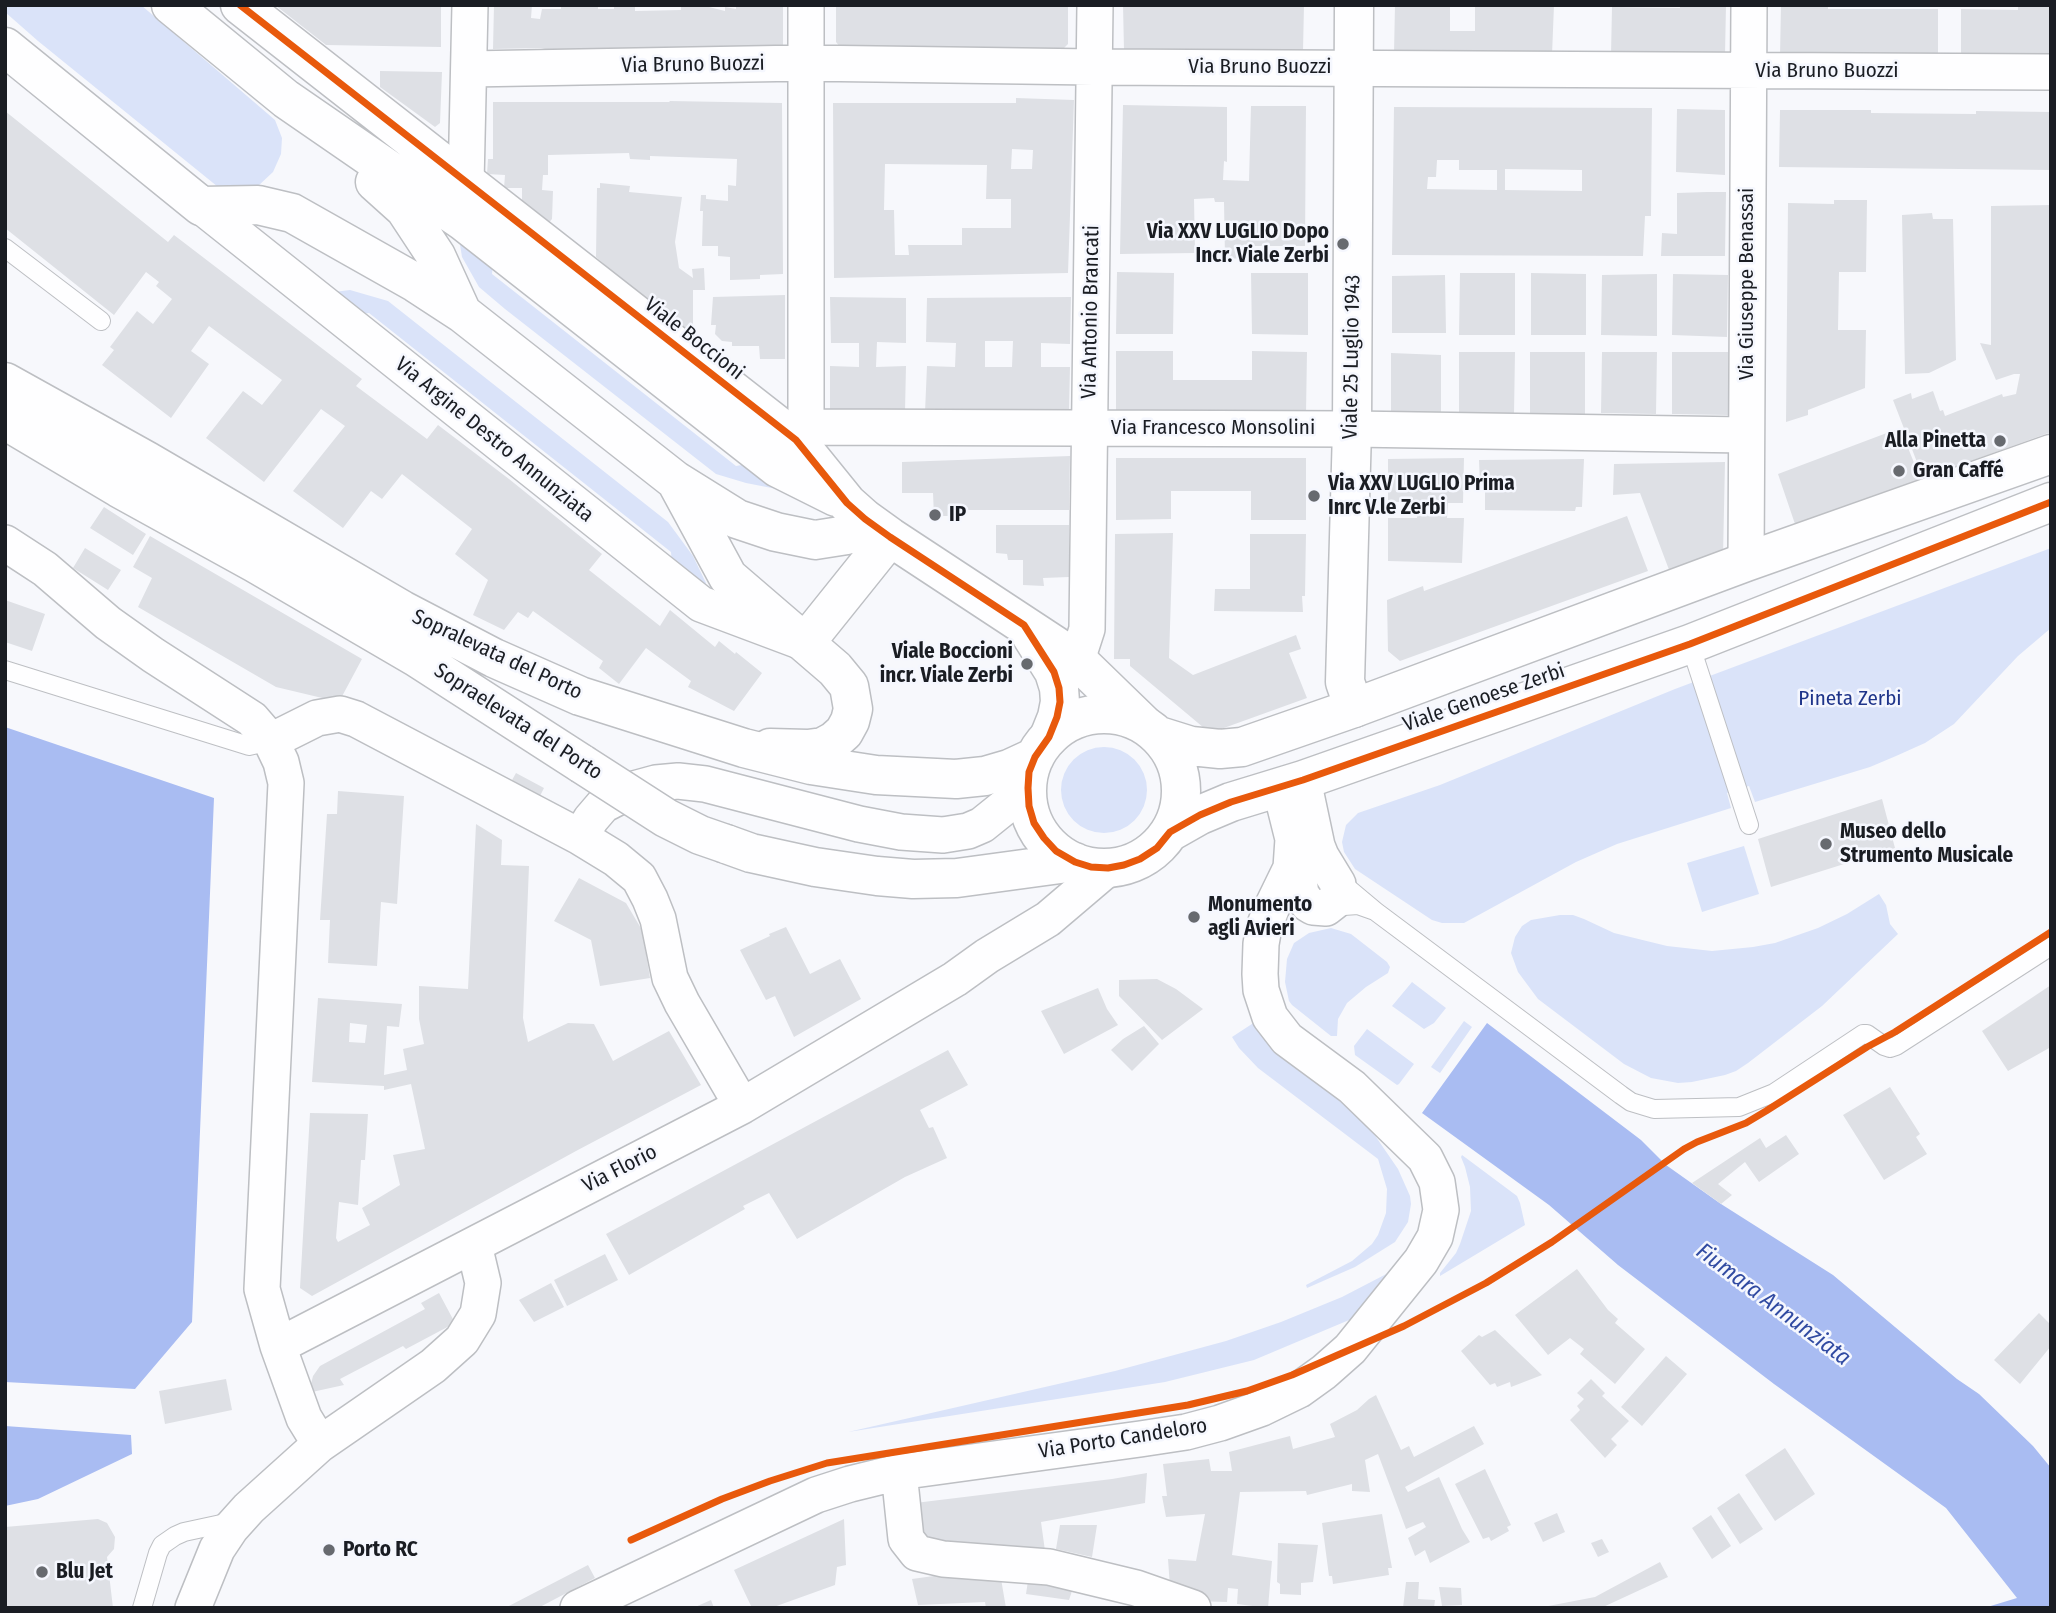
<!DOCTYPE html>
<html>
<head>
<meta charset="utf-8">
<style>
	body { margin:0 }
	#map { position:relative; width:2056px; height:1613px; overflow:hidden; background:#f7f8fc; font-family:"Fira Sans Condensed",sans-serif }
	canvas { display:block }
	.frame { position:absolute; inset:0; border:7px solid #1a1d23; pointer-events:none }
</style>
</head>
<body>
<div id="map">
<canvas width="2056" height="1613"></canvas>
<div class="frame"></div>
</div>
<script>
const c = document.querySelector('canvas').getContext('2d');
c.lineJoin = 'round';
function fill(path, color) { c.fillStyle = color; c.fill(path, 'evenodd'); }
const toPath = rows => new Path2D(rows.map(r => 'M' + r).join(''));
function strokePath(path, color, width, dash) { c.strokeStyle = color; c.lineWidth = width; c.lineCap = dash ? 'butt' : 'round'; c.setLineDash(dash || []); c.stroke(path); }
function drawText(font, color, halo, rows, align = 'center') {
  c.font = font + ' "Fira Sans Condensed",sans-serif'; c.lineWidth = 5; c.setLineDash([]); c.textBaseline = 'middle'; c.strokeStyle = halo; c.fillStyle = color; for (const [text, x, y, turn = 0] of rows) {
    c.save(); c.translate(x, y); c.rotate((+turn || 0) * Math.PI / 180); c.textAlign = isNaN(turn) ? turn : align; if (halo) c.strokeText(text, 0, 0); c.fillText(text, 0, 0); c.restore();
  }
}
const green = toPath([
	[5,5,141,5,275,120,282,138,281,154,273,172,257,187,223,191,38,41,5,12],
	[457,226,494,254,492,274,736,466,753,463,787,491,746,483,716,474,505,309,479,287,462,257],
	[350,290,388,301,668,522,693,556,706,583,702,588,672,565,671,552,369,313,352,316,326,293],
	[2051,548,2051,628,2018,656,1954,724,1925,743,1896,756,1870,767,1755,802,1749,786,1727,793,1731,808,1617,844,1576,862,1464,923,1442,923,1432,920,1355,869,1344,852,1342,842,1346,825,1358,813,1440,785,1675,689],
	'1061 790a43 43 0 1 1 86 0a43 43 0 1 1-86 0Z',
	[1744,846,1759,894,1702,912,1687,863],
	[1879,894,1886,905,1890,924,1898,934,1822,1006,1748,1063,1736,1071,1725,1075,1692,1082,1678,1083,1651,1078,1624,1064,1538,999,1518,972,1511,953,1515,937,1522,926,1531,920,1560,915,1573,915,1584,919,1614,933,1667,946,1712,951,1753,947,1775,943,1818,928,1847,914],
	[1331,928,1351,934,1387,962,1390,967,1388,973,1366,987,1347,1003,1338,1019,1337,1036,1331,1036,1292,1005,1289,1001,1285,982,1287,959,1294,943,1309,933],
	[1412,982,1446,1008,1434,1023,1424,1029,1392,1006],
	[1258,1020,1363,1118,1398,1169,1410,1196,1411,1204,1408,1222,1395,1242,1355,1267,1307,1288,1306,1285,1352,1261,1372,1244,1378,1235,1386,1213,1387,1189,1378,1159,1258,1068,1239,1048,1232,1037],
	[1464,1021,1472,1027,1440,1073,1431,1067],
	[1367,1029,1414,1064,1399,1084,1397,1085,1355,1055,1354,1046],
	[1462,1155,1517,1196,1520,1203,1525,1225,1440,1276,1440,1273,1456,1253,1460,1244,1471,1211,1470,1187,1465,1167,1461,1157],
	[1396,1269,1361,1315,1254,1360,1165,1382,848,1432,1115,1371,1226,1341,1281,1322,1342,1297]
]);
const water = toPath([
	[5,727,214,798,192,1322,135,1389,5,1382],
	[1487,1023,1641,1140,1666,1165,1721,1204,1833,1275,1957,1379,1979,1394,2033,1446,2051,1468,2051,1608,1984,1608,2017,1598,1946,1508,1774,1384,1618,1265,1549,1205,1422,1113],
	[5,1426,131,1435,132,1454,38,1499,5,1506]
]);
const building = toPath([
	[275,5,441,5,441,47,326,45],
	[494,5,532,5,531,18,540,19,542,9,561,9,561,5,598,5,598,9,614,9,614,5,635,5,635,11,681,10,681,5,701,5,725,11,725,7,736,9,736,5,783,5,783,50,609,48,609,55,545,53,545,49,541,48,493,49],
	[836,5,1068,5,1068,44,1064,48,1057,50,841,48,836,42],
	[1123,5,1304,5,1303,51,1260,50,1260,53,1124,50],
	[1395,5,1450,5,1450,31,1475,31,1475,5,1554,5,1552,55,1394,53],
	[1680,5,1726,5,1725,55,1611,55,1612,7,1680,8],
	[1781,5,1828,5,1828,9,1938,9,1938,57,1780,56],
	[2018,5,2051,5,2051,58,1961,57,1961,9,2018,10],
	[380,71,442,72,440,123,435,127,380,87],
	[1016,98,1074,100,1068,273,834,278,833,103,1016,103],
	[1012,149,1033,150,1032,169,1011,169],
	[885,164,987,165,986,199,1011,199,1011,228,962,228,962,245,908,245,909,255,895,255,894,210,884,210],
	[669,101,782,103,783,274,760,275,760,279,730,280,730,257,718,256,718,246,702,246,703,211,700,211,701,195,706,195,706,199,728,201,728,185,736,186,737,159,650,156,650,160,630,159,629,153,548,155,548,175,543,175,542,190,553,191,552,219,546,226,522,204,522,188,504,188,505,175,487,174,488,159,493,159,493,102,670,102],
	[1123,105,1227,107,1227,162,1224,161,1223,180,1249,181,1251,106,1306,106,1305,246,1245,246,1245,259,1225,258,1224,202,1215,202,1214,198,1194,199,1195,253,1120,254],
	[1394,107,1652,108,1651,216,1645,216,1643,256,1392,255],
	[1437,160,1459,160,1459,170,1497,170,1497,190,1427,189,1428,177,1436,177],
	[1505,169,1582,170,1582,191,1505,190],
	[1677,109,1725,110,1725,175,1676,172],
	[1780,110,1871,110,1871,113,1976,114,1976,111,2051,112,2051,170,1779,167],
	[5,111,168,242,174,235,362,379,356,386,427,439,438,425,509,479,602,554,589,570,660,626,670,610,715,647,719,641,735,654,736,652,762,673,734,711,688,687,691,681,646,648,619,684,599,668,603,661,533,611,528,618,518,612,504,630,473,615,488,580,455,554,472,529,402,474,382,499,371,491,343,528,293,491,345,426,321,409,264,482,206,438,243,391,262,405,282,380,209,326,191,351,209,364,171,418,102,365,114,350,110,347,137,311,153,324,172,299,156,286,159,282,146,272,114,315,5,228],
	[600,183,630,186,629,192,682,197,675,242,679,268,693,278,692,269,704,268,705,290,693,290,693,331,687,337,596,257,597,188,600,188],
	[1707,192,1726,192,1725,256,1661,256,1662,233,1677,234,1677,193],
	[1834,200,1867,200,1866,272,1839,272,1838,330,1866,330,1865,388,1808,410,1808,415,1786,422,1788,203,1834,204],
	[2051,205,2051,432,1941,472,1937,463,1920,470,1893,400,1911,393,1912,399,1933,391,1940,411,1943,410,1945,416,2002,394,2003,397,2016,394,2020,374,2014,374,1996,380,1980,343,1991,345,1991,206],
	[1932,213,1933,219,1953,219,1956,360,1929,373,1905,374,1902,215],
	[1117,272,1174,273,1173,334,1116,334],
	[1251,273,1308,273,1308,335,1252,334],
	[1460,273,1515,273,1515,335,1459,335],
	[1531,273,1586,274,1586,335,1531,335],
	[1657,274,1657,336,1601,335,1602,275],
	[1673,274,1728,275,1727,337,1672,335],
	[1445,275,1446,333,1392,333,1392,276],
	[785,295,785,359,760,359,759,346,732,346,732,342,722,341,715,334,716,325,711,325,713,297],
	[830,297,906,298,906,343,877,342,876,367,906,366,905,411,830,412,830,366,859,367,859,343,831,343],
	[1071,297,1070,344,1041,343,1041,367,1070,367,1069,412,925,412,927,366,955,367,956,343,926,342,927,298],
	[985,341,1013,341,1012,367,985,367],
	[1116,351,1173,351,1173,380,1252,380,1252,351,1307,352,1306,413,1116,413],
	[1459,352,1515,352,1514,414,1459,413],
	[1530,352,1585,352,1585,415,1530,413],
	[1602,352,1657,352,1656,414,1601,413],
	[1672,352,1728,352,1728,415,1672,414],
	[1391,353,1441,355,1441,412,1391,412],
	[1900,428,1921,480,1796,527,1778,474],
	[1070,456,1069,510,966,510,966,506,950,506,951,516,934,516,933,493,902,493,902,462],
	[1116,458,1306,458,1306,520,1251,520,1251,491,1171,491,1171,519,1116,520],
	[1464,458,1463,503,1448,503,1447,518,1464,518,1462,563,1388,561,1388,518,1417,518,1418,502,1388,502,1388,459],
	[1584,459,1582,507,1576,507,1575,511,1485,510,1485,485,1480,485,1479,460],
	[1725,462,1723,556,1671,575,1640,493,1613,495,1614,464],
	[104,507,146,534,133,555,90,528],
	[1627,516,1648,571,1400,661,1388,651,1387,600,1423,586,1424,591],
	[996,525,1069,525,1069,577,1043,578,1044,586,1023,585,1023,560,1008,560,1007,554,996,553],
	[1173,533,1169,658,1193,675,1296,635,1301,649,1289,653,1307,698,1210,733,1130,666,1130,659,1114,659,1115,534],
	[1250,534,1306,534,1305,596,1302,596,1303,612,1214,611,1215,589,1250,589],
	[150,536,362,659,339,702,276,687,138,607,152,578,133,567],
	[85,548,121,570,108,590,73,568],
	[5,600,45,614,32,651,5,642],
	[516,773,544,788,536,804,507,789],
	[338,791,404,796,397,904,381,902,377,966,328,963,330,920,320,920,327,814,337,814],
	[1882,799,1895,848,1771,887,1758,839],
	[476,824,502,840,501,865,529,866,523,1018,528,1042,568,1023,594,1024,613,1061,669,1031,701,1085,576,1151,312,1296,300,1288,310,1113,368,1114,365,1160,361,1160,358,1205,339,1202,336,1238,338,1242,370,1225,362,1208,400,1185,393,1155,425,1149,411,1084,384,1090,384,1086,312,1082,318,998,402,1004,399,1027,387,1026,384,1075,407,1070,403,1049,424,1044,419,1019,419,986,468,989],
	[350,1023,367,1025,365,1043,349,1042],
	[579,878,626,903,642,930,650,978,600,986,591,940,554,921],
	[786,927,810,974,840,959,861,999,794,1037,775,996,766,1000,740,950,770,936,769,934],
	[1157,979,1176,989,1203,1009,1162,1040,1119,996,1119,980],
	[2051,985,2051,1047,2008,1071,1982,1031],
	[1098,988,1107,1009,1118,1025,1064,1054,1041,1011],
	[1144,1026,1159,1044,1132,1071,1111,1050,1123,1039],
	[948,1050,968,1085,920,1110,929,1128,933,1127,947,1158,905,1177,797,1239,769,1193,743,1206,745,1209,629,1275,606,1234],
	[1890,1087,1920,1134,1916,1137,1927,1154,1884,1180,1843,1115],
	[1786,1135,1799,1154,1759,1182,1745,1162,1718,1184,1732,1195,1721,1204,1692,1183,1760,1138,1766,1148],
	[605,1254,618,1280,567,1306,554,1280],
	[1577,1269,1608,1310,1618,1319,1615,1323,1645,1349,1615,1384,1580,1354,1584,1349,1570,1338,1548,1355,1515,1315],
	[551,1283,564,1307,534,1322,519,1300],
	[439,1293,455,1323,406,1349,403,1346,340,1379,344,1385,312,1392,311,1384,313,1376,320,1366,425,1309,421,1303],
	[2039,1313,2051,1325,2051,1346,2020,1384,1994,1360],
	[1495,1330,1542,1375,1511,1387,1510,1382,1497,1387,1495,1383,1490,1385,1461,1351,1479,1335,1482,1337],
	[1666,1356,1687,1374,1642,1426,1621,1407],
	[226,1379,232,1410,165,1424,159,1391],
	[1591,1379,1605,1393,1602,1396,1629,1421,1611,1439,1617,1445,1605,1458,1570,1420,1580,1410,1577,1406,1584,1399,1577,1393],
	[1376,1395,1401,1450,1409,1446,1414,1457,1474,1426,1484,1444,1405,1487,1408,1492,1439,1477,1462,1529,1470,1542,1430,1563,1425,1550,1415,1556,1408,1538,1426,1527,1423,1522,1406,1529,1378,1454,1365,1460,1370,1492,1352,1491,1352,1484,1307,1495,1306,1491,1240,1492,1232,1555,1272,1561,1268,1608,1237,1604,1238,1589,1228,1588,1227,1602,1193,1601,1170,1587,1168,1559,1196,1561,1205,1514,1166,1517,1162,1496,1167,1496,1163,1464,1209,1459,1211,1471,1232,1471,1229,1452,1290,1436,1293,1449,1335,1437,1330,1424,1357,1410,1369,1399],
	[1785,1448,1815,1494,1775,1521,1745,1475],
	[1485,1469,1511,1525,1507,1527,1509,1531,1491,1541,1489,1537,1483,1539,1455,1484],
	[1147,1473,1145,1503,1041,1522,1046,1558,937,1547,936,1539,919,1541,915,1503,1112,1479],
	[1739,1493,1763,1529,1740,1544,1717,1508],
	[1557,1513,1565,1532,1543,1542,1534,1523],
	[1382,1514,1392,1568,1388,1568,1389,1575,1333,1584,1332,1576,1329,1576,1322,1523],
	[1711,1515,1731,1546,1712,1559,1692,1528],
	[98,1519,107,1523,115,1537,114,1549,107,1557,113,1608,5,1608,5,1527],
	[844,1519,846,1565,837,1567,835,1585,771,1608,752,1608,734,1570],
	[1060,1525,1097,1525,1092,1557,1056,1549],
	[1602,1539,1609,1552,1598,1557,1591,1543],
	[1278,1543,1318,1545,1313,1582,1301,1583,1301,1595,1280,1594,1280,1584,1277,1582],
	[1660,1562,1668,1577,1601,1608,1538,1608,1595,1597],
	[588,1565,595,1578,538,1608,505,1608],
	[999,1567,1006,1608,986,1608,985,1602,918,1605,912,1579],
	[1029,1574,1075,1582,1069,1600,1026,1594],
	[1406,1582,1419,1582,1418,1599,1435,1600,1434,1608,1403,1608],
	[1439,1587,1461,1588,1462,1605,1442,1606],
	[711,1600,714,1608,693,1608]
]);
const service = toPath([
	[5,248,101,321],
	[1690,644,1749,825],
	[5,670,249,746,271,741],
	[1329,907,1358,905,1375,911,1338,880],
	[1375,911,1621,1095,1631,1102,1654,1109,1739,1107,1774,1093,1863,1034,1867,1034,1884,1046,1890,1048,1896,1046,2051,946],
	[142,1608,158,1553,162,1545,175,1536,184,1532,235,1521]
]);
const minor = toPath([
	[469,69,804,63,1094,67,2051,72],
	[466,183,470,5],
	[201,206,701,604,797,640],
	[806,427,1352,429,1746,435],
	[796,440,806,427,806,5],
	[5,543,45,569,108,623,153,655,252,719,271,741,281,762,286,783,262,1289,278,1346,304,1418,320,1444],
	[1746,562,1749,5],
	[1077,660,1087,629,1095,5],
	[271,741,317,718,340,714,356,719,580,837,616,859,639,878,650,899,658,919,670,978,682,1003,742,1106],
	[1280,787,1293,839,1301,894,1308,904,1313,907,1326,908,1335,901,1338,895,1338,884,1321,856,1317,846,1303,780],
	[580,837,591,819,603,805,634,789,656,783,678,781,705,784,859,824,901,832,943,835,968,831,982,825,1028,788],
	[278,1346,742,1106,955,979,987,956,1048,919,1108,868],
	[899,1472,906,1539,917,1553,943,1559,1049,1567,1136,1588,1193,1608],
	[193,1608,217,1549,231,1528,249,1508,320,1444,433,1366,462,1340,478,1314,483,1283,474,1245],
	[578,1608,816,1495,850,1484,899,1472,1140,1439,1186,1432,1220,1423,1262,1408,1299,1390,1324,1372,1350,1349,1421,1261,1435,1237,1441,1210,1437,1182,1425,1158,1352,1087,1287,1039,1270,1017,1261,990,1260,974,1261,944,1264,927,1272,907,1291,868,1293,839]
]);
const tertiary = toPath([
	[171,5,286,99,463,221,778,468,836,497],
	[240,5,796,440,847,503,865,519,890,537,1077,660,1142,723],
	[1354,5,1352,429,1345,682,1354,708],
	[5,47,201,206,258,205,292,213,416,283,462,313,676,481,737,519,776,532,815,540,847,535,865,519],
	[375,182,405,209,436,256,462,313],
	[677,483,728,577,835,669,849,686,853,709,850,721,844,732,834,741,823,747,808,749,770,748],
	[1029,632,1054,672,1059,688,1060,702,1057,717,1049,737],
	[805,643,890,537]
]);
const primary = toPath([
	[5,382,147,461,402,610,494,658,580,696,744,748,811,765,876,775,956,779,985,776,1009,769,1035,757],
	[5,420,119,488,255,563,416,657,582,764],
	'1027 791a77 77 0 1 1 154 0a77 77 0 1 1-154 0Z',
	[1159,736,1191,746,1220,749,1242,747,1354,708,1746,562,2051,454],
	[1170,832,1200,815,1231,802,1303,780,1690,644,2051,502],
	[726,844,751,853,815,867,877,876,913,879,957,878,1075,862]
]);
const primaryBridge = toPath([
	[582,764,666,818,700,835,726,844]
]);
const cycleway = toPath([
	[240,5,796,440,847,503,865,519,890,537,1024,625,1054,672,1059,688,1060,702,1057,717,1049,737,1035,757,1029,772,1028,788,1029,806,1034,823,1044,838,1056,851,1075,862,1091,867,1108,868,1124,865,1140,859,1157,848,1170,832,1200,815,1231,802,1303,780,1690,644,2051,502],
	[631,1540,722,1499,770,1481,827,1463,1188,1405,1247,1391,1292,1375,1404,1326,1486,1283,1552,1242,1684,1149,1697,1142,1746,1123,1766,1111,1867,1047,1895,1032,2051,932]
]);
const markers = [
	[1343,244,7,"#676a6f"],
	[2000,441,7,"#676a6f"],
	[1899,471,7,"#676a6f"],
	[1314,496,7,"#676a6f"],
	[935,515,7,"#676a6f"],
	[1027,664,7,"#676a6f"],
	[1826,844,7,"#676a6f"],
	[1194,917,7,"#676a6f"],
	[329,1550,7,"#676a6f"],
	[42,1572,7,"#676a6f"]
];
const streetNames = [
	["Via Bruno Buozzi",693,65,-1],
	["Via Bruno Buozzi",1260,67],
	["Via Bruno Buozzi",1827,71],
	["Via Giuseppe Benassai",1747,284,-90],
	["Via Antonio Brancati",1091,312,-89],
	["Viale Boccioni",694,339,38],
	["Viale 25 Luglio 1943",1352,357,-89],
	["Via Francesco Monsolini",1213,428],
	["Via Argine Destro Annunziata",494,440,39],
	["Sopralevata del Porto",497,655,25],
	["Viale Genoese Zerbi",1484,698,-19],
	["Sopraelevata del Porto",518,722,33],
	["Via Florio",620,1169,-27],
	["Via Porto Candeloro",1123,1439,-9]
];
const poiNames = [
	["Via XXV LUGLIO Dopo",1329,232,"right"],
	["Incr. Viale Zerbi",1329,256,"right"],
	["Alla Pinetta",1986,441,"right"],
	["Gran Caffé",1913,471],
	["Via XXV LUGLIO Prima",1328,484],
	["Inrc V.le Zerbi",1328,508],
	["IP",949,515],
	["Viale Boccioni",1013,652,"right"],
	["incr. Viale Zerbi",1013,676,"right"],
	["Museo dello",1840,832],
	["Strumento Musicale",1840,856],
	["Monumento",1208,905],
	["agli Avieri",1208,929],
	["Porto RC",343,1550],
	["Blu Jet",56,1572]
];
const parkNames = [
	["Pineta Zerbi",1850,699]
];
const waterNames = [
	["Fiumara Annunziata",1773,1305,37]
];
fill(green, '#dae3f9');
fill(water, '#a9bcf2');
fill(building, '#dee0e5');
strokePath(service, '#bdbfc3', 20);
strokePath(minor, '#bdbfc3', 38);
strokePath(tertiary, '#bdbfc3', 41);
strokePath(primary, '#bdbfc3', 41);
strokePath(service, '#fefeff', 18);
strokePath(minor, '#fefeff', 35);
strokePath(tertiary, '#fefeff', 38);
strokePath(primary, '#fefeff', 38);
strokePath(primaryBridge, '#bdbfc3', 41, []);
strokePath(primaryBridge, '#fefeff', 38);
strokePath(cycleway, '#e8590c', 7);
for (const [x, y, r, color] of markers) { const dot = new Path2D(); dot.arc(x, y, r, 0, 2 * Math.PI); c.fillStyle = color; c.fill(dot); strokePath(dot, '#f5f7fe', 2.5); }
drawText('21px', '#1a1d23', '#f5f7fe', streetNames);
drawText('bold 21px', '#1a1d23', '#f5f7fe', poiNames, 'left');
drawText('21px', '#1f358a', '#f5f7fe', parkNames);
drawText('italic 23px', '#314ba2', '#f5f7fe', waterNames);
</script>
</body>
</html>
